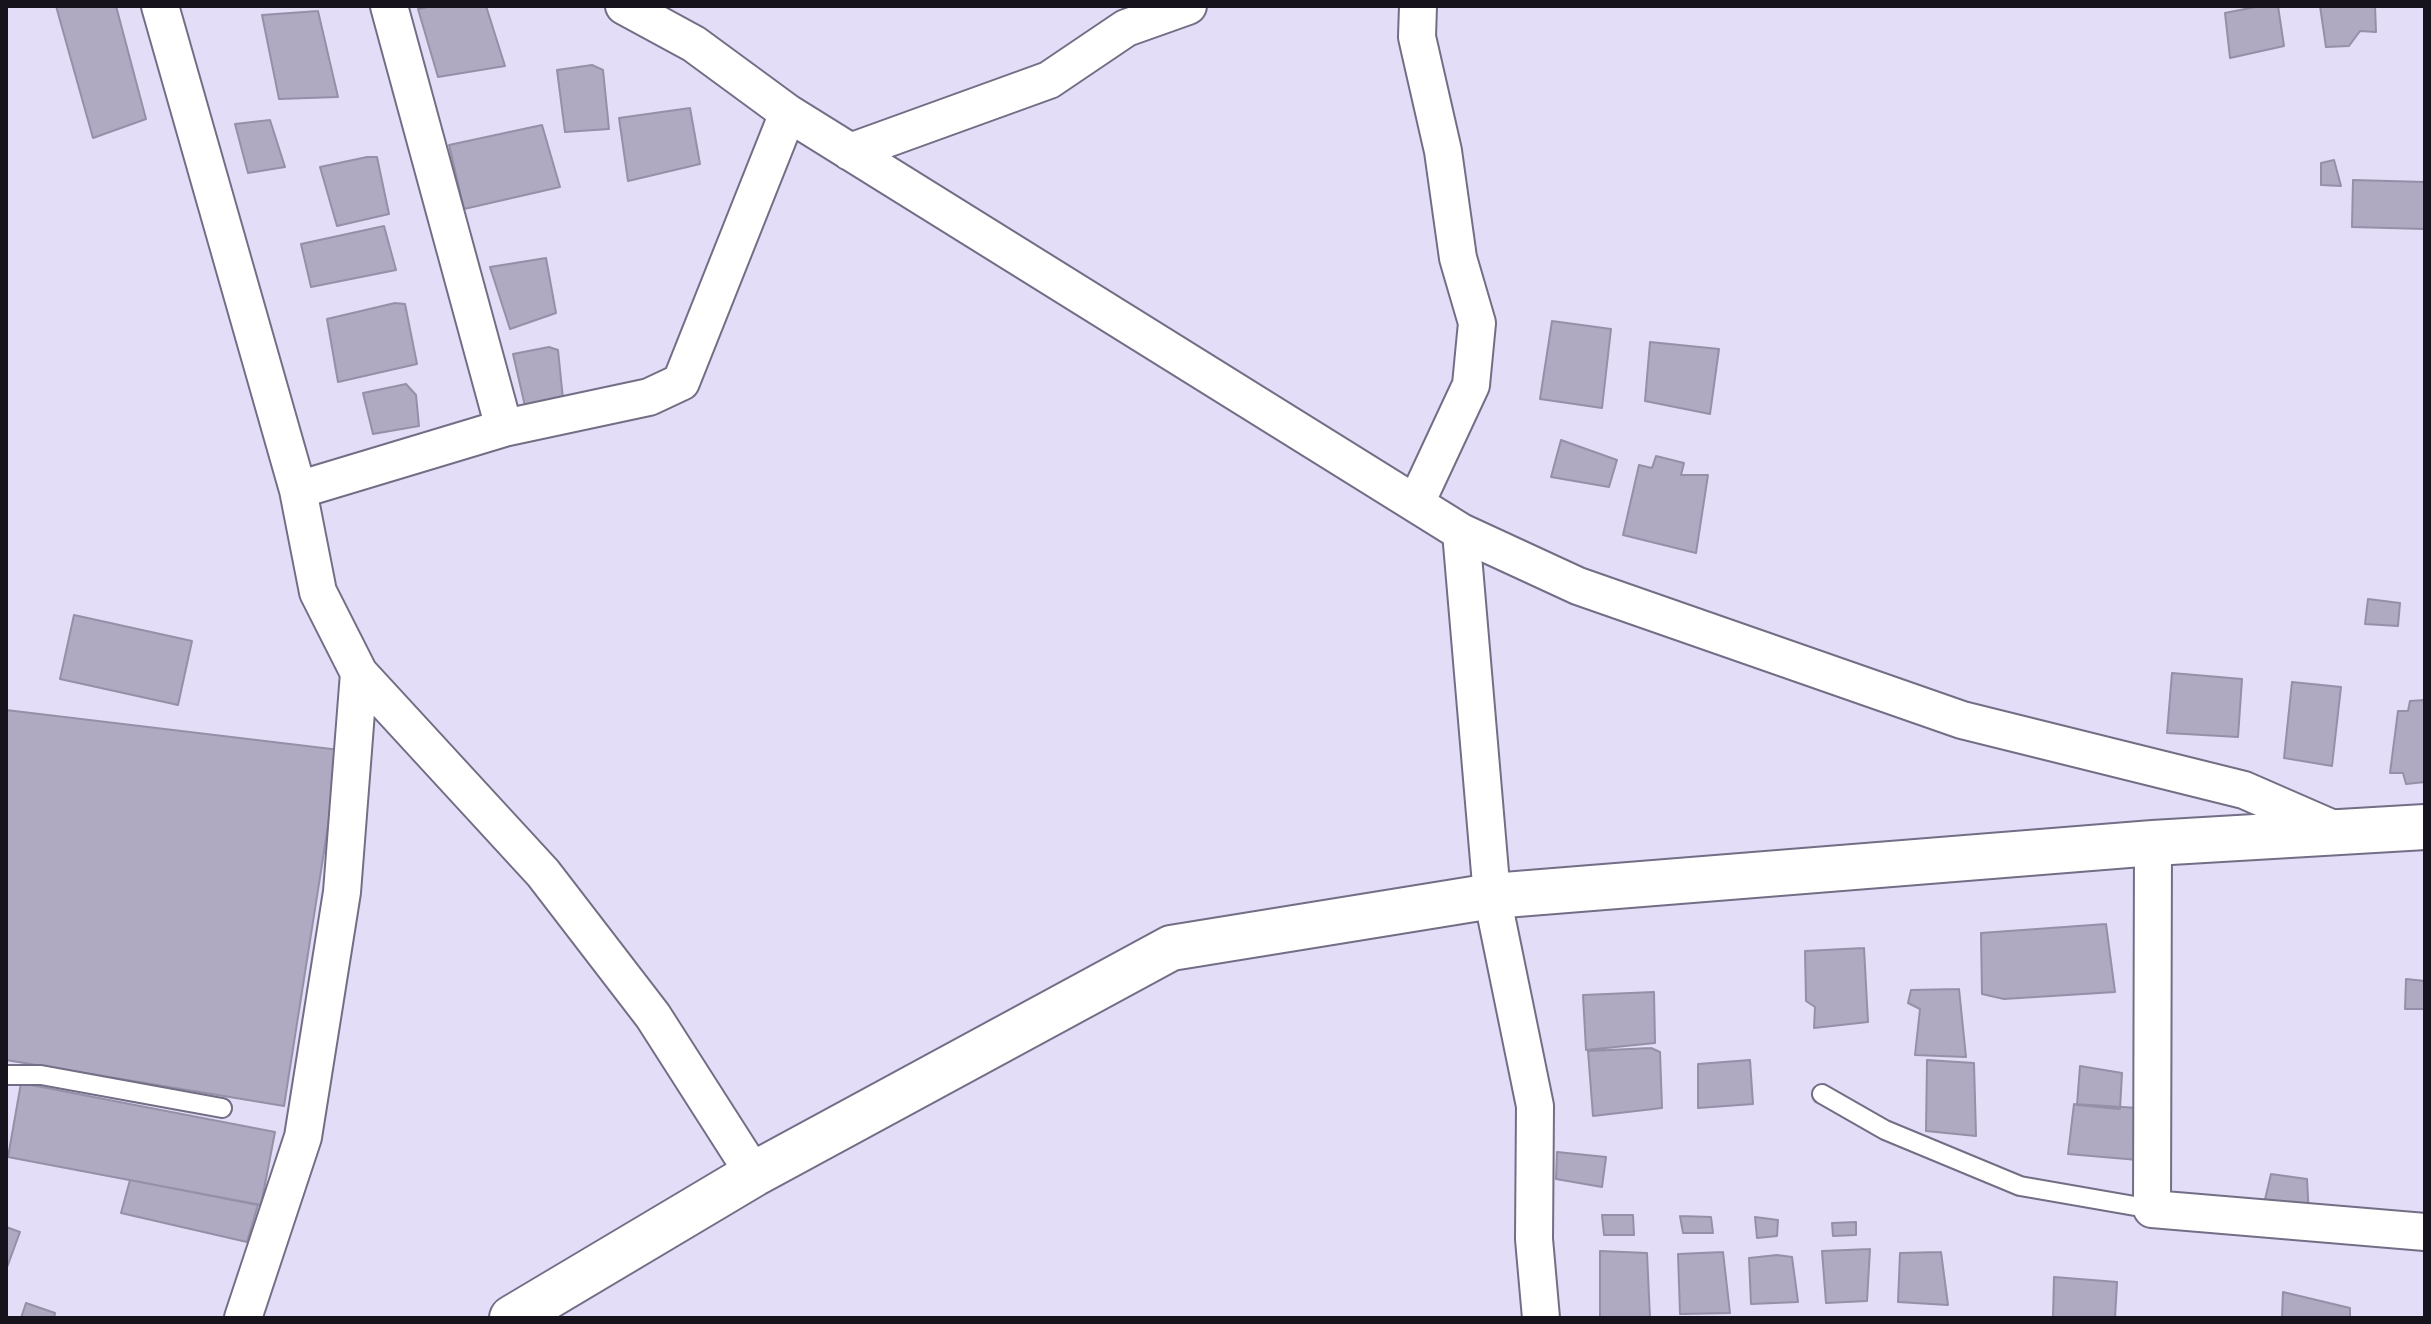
<!DOCTYPE html>
<html>
<head>
<meta charset="utf-8">
<style>
	body { margin:0 }
	#map { position:relative; width:2431px; height:1324px; overflow:hidden; background:#e3ddf7; font-family:Ubuntu,sans-serif }
	canvas { display:block }
	.frame { position:absolute; inset:0; border:8px solid #16131c; pointer-events:none }
</style>
</head>
<body>
<div id="map">
<canvas width="2431" height="1324"></canvas>
<div class="frame"></div>
</div>
<script>
const c = document.querySelector('canvas').getContext('2d');
c.lineJoin = 'round';
function fill(path, color) { c.fillStyle = color; c.fill(path, 'evenodd'); }
const toPath = rows => new Path2D(rows.map(r => 'M' + r).join(''));
function strokePath(path, color, width, dash) { c.strokeStyle = color; c.lineWidth = width; c.lineCap = dash ? 'butt' : 'round'; c.setLineDash(dash || []); c.stroke(path); }
const building = toPath([
	[56,6,116,6,146,119,93,138,56,6],
	[433,6,486,6,505,66,438,77,418,9,433,6],
	[2260,6,2278,6,2284,46,2230,58,2225,13,2260,6],
	[2320,6,2375,6,2376,32,2360,31,2349,46,2326,47,2320,6],
	[318,11,338,97,279,99,262,15,318,11],
	[592,65,603,70,609,129,565,132,557,70,592,65],
	[690,108,700,164,628,181,619,118,690,108],
	[270,120,285,167,248,173,235,124,270,120],
	[542,125,560,187,464,209,449,145,542,125],
	[367,157,377,157,389,214,337,226,320,167,367,157],
	[2334,160,2341,186,2321,185,2321,163,2334,160],
	[2353,180,2425,182,2425,229,2352,227,2353,180],
	[384,226,396,270,311,287,301,244,384,226],
	[546,258,556,313,510,329,490,267,546,258],
	[395,303,405,304,417,364,338,382,327,319,395,303],
	[1552,321,1611,329,1602,408,1540,399,1552,321],
	[1650,342,1719,349,1710,414,1645,401,1650,342],
	[549,347,558,350,563,399,525,406,513,354,549,347],
	[406,384,416,395,419,426,373,434,363,393,406,384],
	[1561,440,1617,460,1609,487,1551,477,1561,440],
	[1656,456,1684,463,1681,475,1708,475,1696,553,1623,535,1639,465,1652,468,1656,456],
	[2368,599,2400,603,2398,626,2365,624,2368,599],
	[74,615,192,641,178,705,60,679,74,615],
	[2172,673,2242,679,2238,737,2167,733,2172,673],
	[2292,682,2341,687,2332,766,2284,758,2292,682],
	[2425,700,2425,782,2406,784,2403,773,2390,773,2398,711,2408,711,2410,701,2425,700],
	[6,710,340,750,284,1106,6,1060,6,710],
	[2106,924,2115,992,2004,999,1982,994,1981,933,2106,924],
	[1864,948,1868,1022,1814,1028,1815,1007,1806,1001,1805,951,1864,948],
	[2406,979,2425,981,2425,1009,2405,1009,2406,979],
	[1959,989,1966,1057,1915,1055,1920,1009,1908,1003,1911,990,1959,989],
	[1654,992,1655,1043,1586,1050,1583,995,1654,992],
	[1651,1048,1660,1052,1662,1108,1593,1116,1588,1051,1651,1048],
	[1750,1060,1753,1104,1698,1108,1698,1064,1750,1060],
	[1927,1060,1974,1063,1976,1136,1926,1131,1927,1060],
	[2080,1066,2122,1073,2120,1109,2077,1105,2080,1066],
	[21,1083,275,1132,261,1205,8,1157,21,1083],
	[2074,1104,2138,1108,2138,1160,2068,1154,2074,1104],
	[1557,1152,1606,1157,1602,1187,1556,1179,1557,1152],
	[2271,1174,2307,1179,2309,1216,2263,1208,2271,1174],
	[130,1180,258,1205,247,1242,121,1213,130,1180],
	[1602,1215,1633,1215,1634,1235,1604,1235,1602,1215],
	[1680,1216,1711,1217,1713,1233,1683,1233,1680,1216],
	[1755,1217,1778,1220,1777,1236,1757,1238,1755,1217],
	[1856,1222,1856,1235,1833,1236,1832,1223,1856,1222],
	[6,1227,20,1232,6,1270,6,1227],
	[1870,1249,1867,1301,1826,1303,1822,1251,1870,1249],
	[1600,1251,1647,1253,1650,1318,1600,1318,1600,1251],
	[1723,1252,1730,1313,1680,1314,1678,1254,1723,1252],
	[1941,1252,1948,1305,1898,1302,1900,1253,1941,1252],
	[1777,1255,1792,1257,1798,1302,1751,1304,1749,1258,1777,1255],
	[2054,1277,2117,1282,2115,1318,2053,1318,2054,1277],
	[2283,1292,2350,1308,2350,1318,2282,1318,2283,1292],
	[26,1303,55,1313,54,1318,21,1318,26,1303]
]);
const lane = toPath([
	[6,1075,41,1075,222,1108],
	[1822,1094,1885,1130,2020,1186,2152,1209]
]);
const street = toPath([
	[160,6,298,490,318,592,359,673,342,892,303,1137,243,1318],
	[389,6,504,428],
	[624,6,694,44,788,113,1461,532,1578,586,1962,720,2244,790,2338,831],
	[850,152,1049,80,1126,28,1188,6],
	[298,490,504,428,649,397,681,382,788,113],
	[1416,503,1471,385,1477,323,1458,258,1443,151,1417,37,1418,6],
	[1461,532,1492,896,1535,1106,1534,1239,1541,1318],
	[359,673,543,873,653,1016,754,1174],
	[2153,843,2152,1209,2425,1232]
]);
const secondary = toPath([
	[512,1318,754,1174,1171,948,1492,896,2153,843,2425,827]
]);
fill(building, '#afa9c2');
strokePath(building, '#958fa7', 2);
strokePath(lane, '#736e85', 22);
strokePath(street, '#736e85', 40);
strokePath(secondary, '#736e85', 48);
strokePath(lane, '#fff', 18);
strokePath(street, '#fff', 36);
strokePath(secondary, '#fff', 44);
</script>
</body>
</html>
